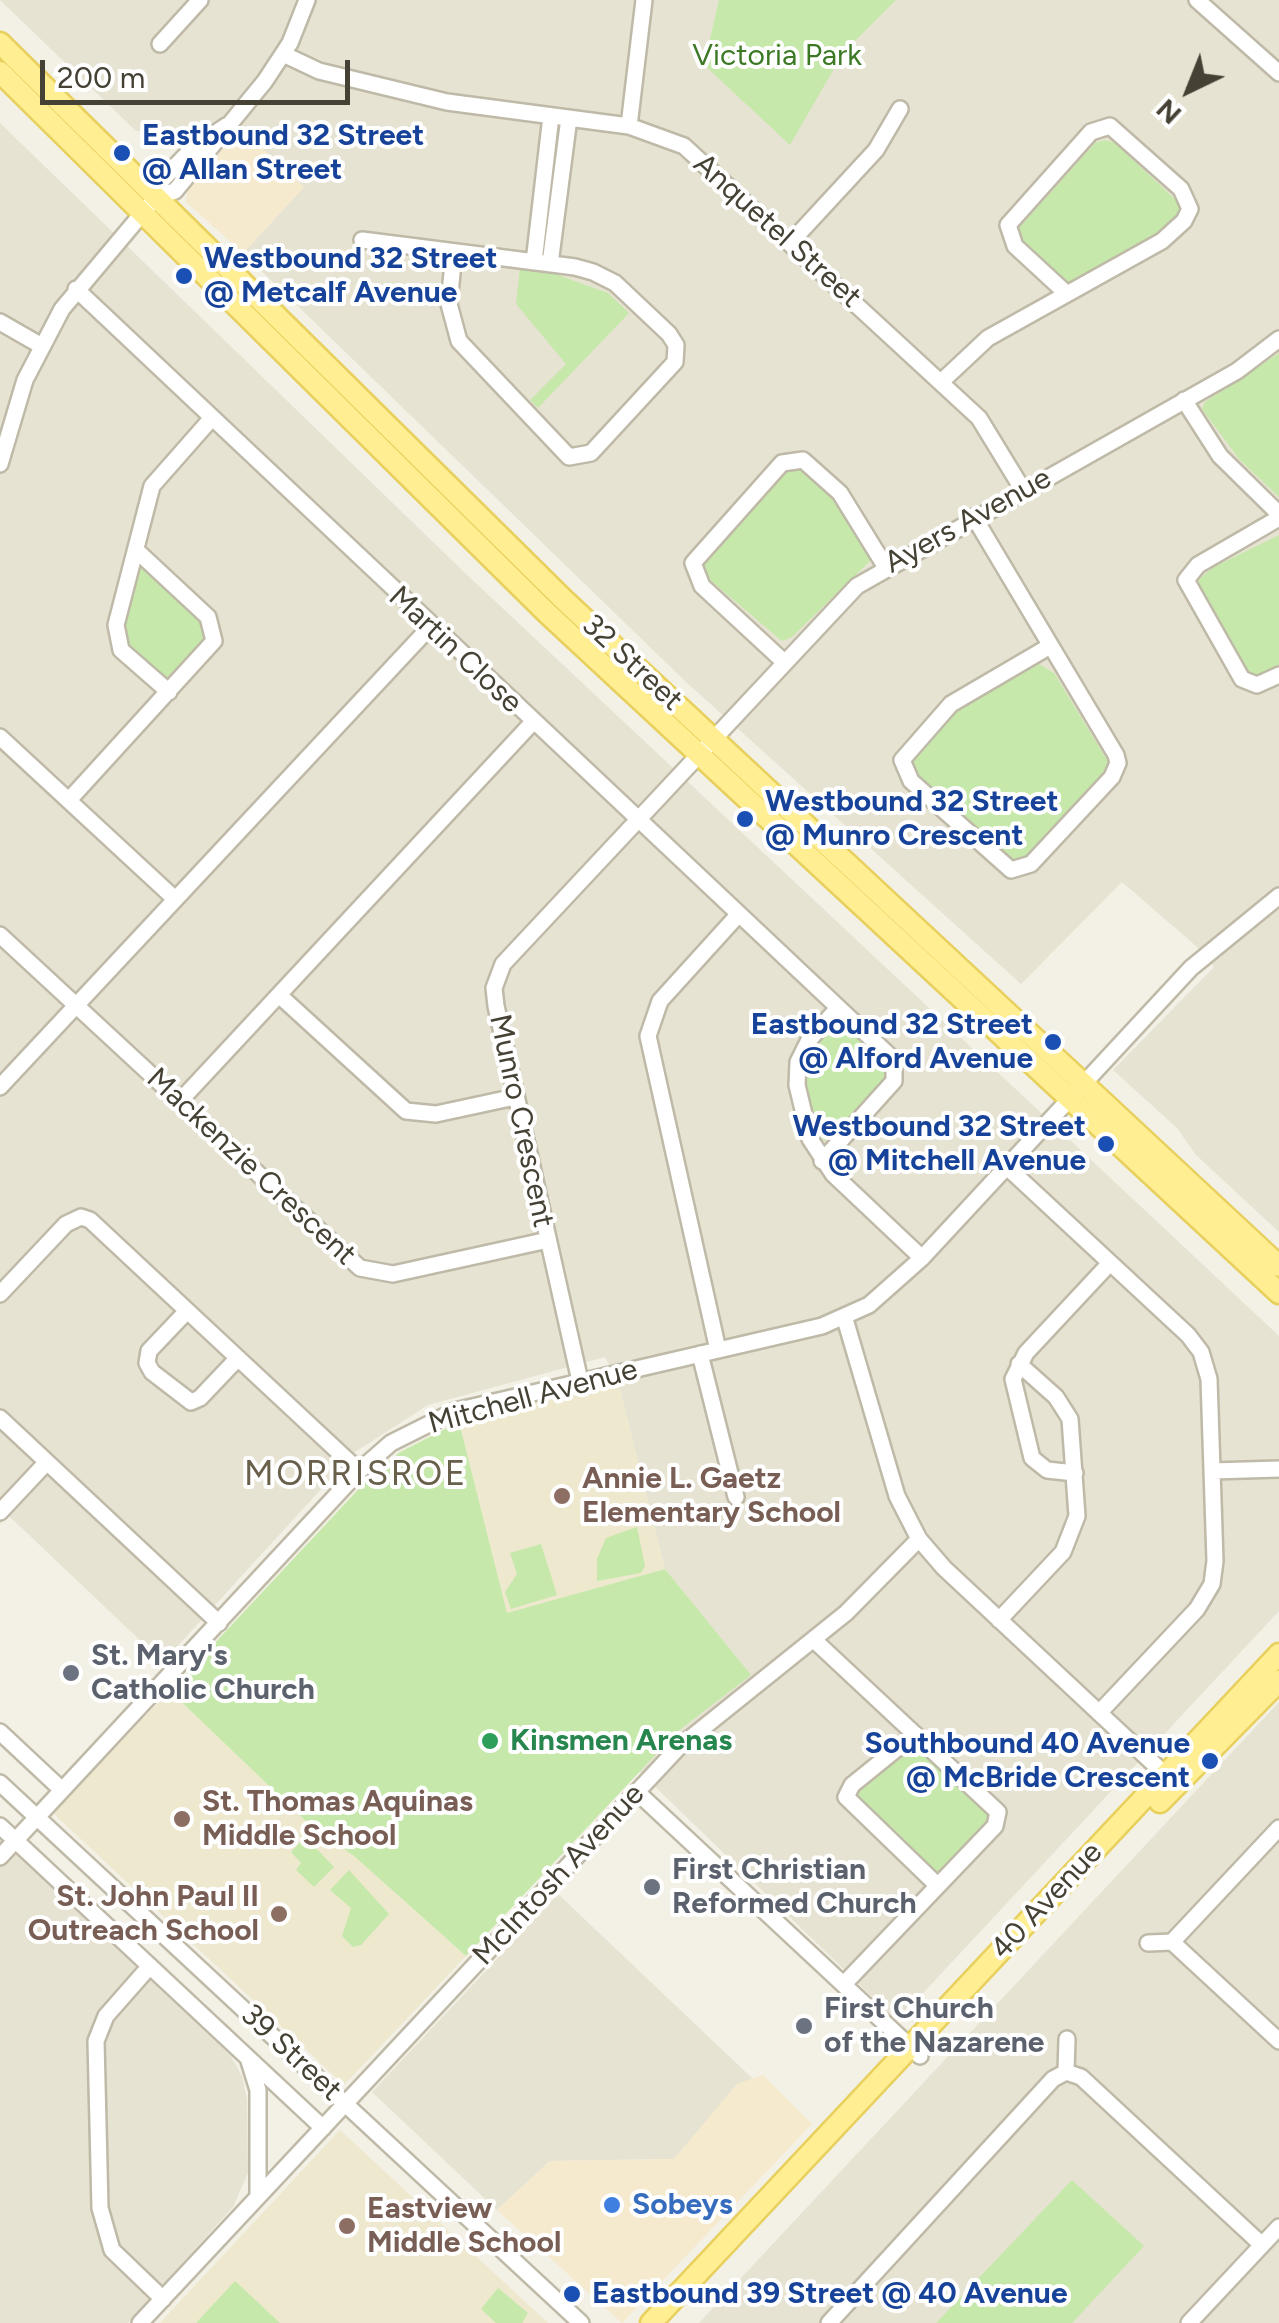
<!DOCTYPE html>
<html>
<head>
<meta charset="utf-8">
<style>
	body { margin:0 }
	#map { position:relative; width:1279px; height:2323px; overflow:hidden; background:#f3f0e5; font-family:Figtree,sans-serif }
	canvas { display:block }
	.north { position:absolute; left:1139px; top:40px; width:100px; height:100px; -webkit-text-stroke:8px #fff; paint-order:stroke; rotate:223deg; font-size:28px; font-weight:700; line-height:40px; text-align:center; color:#454134 }
	.north::after { content:''; display:block; margin:auto; width:35px; height:45px; background:#454134; clip-path:polygon(50% 0,100% 100%,50% 72%,0 100%) }
	.scale { position:absolute; left:40px; top:60px; width:310px; height:45px; box-sizing:border-box; border:5px solid #454134; border-top:0; padding-left:12px; font-size:30px; line-height:35px; white-space:nowrap; color:#454134; -webkit-text-stroke:8px #fff; paint-order:stroke }
</style>
</head>
<body>
<div id="map">
<canvas width="1279" height="2323"></canvas>
<div class="north">N</div>
<div class="scale">200 m</div>
</div>
<script>
const c = document.querySelector('canvas').getContext('2d');
c.lineJoin = 'round';
function fill(path, color) { c.fillStyle = color; c.fill(path, 'evenodd'); }
const toPath = rows => new Path2D(rows.map(r => 'M' + r).join(''));
function strokePath(path, color, width, dash) { c.strokeStyle = color; c.lineWidth = width; c.lineCap = dash ? 'butt' : 'round'; c.setLineDash(dash || []); c.stroke(path); }
function drawText(font, color, halo, rows, align = 'center') {
  c.font = font + ' Figtree,sans-serif'; c.lineWidth = 8; c.setLineDash([]); c.textBaseline = 'middle'; c.strokeStyle = halo; c.fillStyle = color; for (const [text, x, y, turn = 0] of rows) {
    c.save(); c.translate(x, y); c.rotate((+turn || 0) * Math.PI / 180); c.textAlign = isNaN(turn) ? turn : align; if (halo) c.strokeText(text, 0, 0); c.fillText(text, 0, 0); c.restore();
  }
}
const residential = toPath([
	[0,0,1279,0,1279,1232,1196,1155,1177,1128,1113,1070,1214,967,1196,946,1122,882,1021,984,685,681,243,253,304,187,241,129,220,152,187,130,136,131],
	[0,123,464,572,1279,1336,1279,1611,897,2021,639,1771,677,1732,750,1675,665,1569,618,1382,605,1357,428,1405,355,1452,163,1662,9,1516,0,1524],
	[1279,1702,1279,2323,699,2323],
	[0,1840,230,2055,242,2076,247,2099,248,2173,233,2207,128,2323,0,2323],
	[558,1894,753,2079,737,2085,674,2159,550,2161,497,2210,372,2092]
]);
const commercial = toPath([
	[240,128,304,187,243,253,186,202,188,190],
	[763,2075,812,2124,622,2323,497,2210,550,2161,674,2159,737,2084]
]);
const education = toPath([
	[618,1382,665,1569,507,1614,459,1422,580,1387],
	[170,1691,311,1826,354,1856,466,1956,344,2085,52,1812],
	[340,2130,548,2323,160,2323]
]);
const green = toPath([
	[719,0,896,0,843,53,790,145,704,65],
	[1105,140,1115,143,1179,203,1179,216,1160,236,1067,284,1019,242,1016,231,1095,143],
	[520,267,547,271,608,293,629,313,538,408,530,400,566,364,516,304],
	[1279,353,1279,497,1239,459,1202,409,1205,402],
	[800,466,836,496,869,549,871,560,792,637,782,641,710,580,700,565,782,475,790,467],
	[1279,535,1279,670,1264,679,1246,675,1195,588,1200,578,1214,567],
	[136,550,208,618,215,636,169,692,118,643],
	[1039,664,1054,673,1107,760,1107,771,1025,861,1017,864,916,776,911,766,914,756,959,709],
	[845,1023,884,1063,887,1076,825,1141,815,1133,803,1090,805,1059,830,1026],
	[459,1422,507,1613,665,1569,751,1675,677,1732,466,1956,354,1856,311,1826,170,1691,368,1479,400,1452],
	[637,1527,645,1566,641,1573,597,1581,597,1559,606,1538],
	[541,1544,557,1595,511,1609,505,1592,517,1574,510,1553],
	[915,1734,998,1812,937,1885,848,1788],
	[305,1837,334,1867,314,1887,296,1870,301,1863,291,1852],
	[349,1870,389,1914,361,1945,353,1947,342,1936,351,1908,330,1890],
	[1072,2180,1144,2246,1072,2323,936,2323],
	[235,2281,280,2323,196,2323],
	[498,2288,528,2313,522,2323,496,2323,481,2309]
]);
const minor = toPath([
	[1197,0,1279,73],
	[160,44,200,0],
	[283,54,319,71,447,102,629,126,684,146,979,418,1023,490],
	[629,126,644,0],
	[156,197,175,191,265,81,290,43,307,0],
	[362,240,575,267,593,272,615,283,669,334,676,345,675,362,591,453,569,457,459,341,449,304,454,252],
	[791,242,876,150,900,109],
	[534,262,551,116],
	[550,264,569,118],
	[76,289,894,1060,894,1081,822,1161],
	[0,322,40,345],
	[941,382,988,338,1162,241,1184,221,1190,209,1181,189,1110,126,1091,132,1008,225,1015,246,1066,293],
	[1184,400,1220,456,1279,514],
	[0,464,25,380,62,309,156,197,162,180,192,149,226,126],
	[974,517,1116,755,1118,763,1112,777,1031,864,1011,870,911,781,902,760,951,704,1050,646],
	[1279,518,1198,565,1186,580,1242,679,1257,685,1279,675],
	[783,661,702,586,693,563,782,463,803,460,840,493,885,566],
	[169,692,121,650,116,625,152,486,211,419],
	[0,737,175,899],
	[69,800,214,641,208,617,136,550],
	[0,935,360,1268,393,1274,548,1240],
	[279,995,406,1111,436,1114,515,1097],
	[838,1008,809,1040,798,1062,797,1085,810,1139,833,1174,922,1258],
	[0,1087,430,627],
	[179,1102,532,723],
	[1007,1167,1188,1335,1201,1352,1209,1379,1215,1561,1212,1584,1197,1609,1099,1713],
	[0,1294,66,1224,81,1217,90,1220,359,1471],
	[187,1311,149,1351,147,1363,152,1372,191,1402,200,1398,238,1358],
	[845,1319,897,1496,919,1539,944,1568,1170,1779],
	[718,1350,648,1036,660,1001,738,915],
	[700,1354,736,1497],
	[580,1381,496,1006,494,988,503,964,857,586,1237,371,1279,339],
	[0,1418,219,1623],
	[1212,1471,1279,1469],
	[1075,1473,1047,1470,1032,1458,1013,1379,1026,1353,1110,1263],
	[0,1512,47,1462],
	[999,1620,1063,1552,1077,1516,1070,1419,1056,1397,1019,1364],
	[814,1640,998,1812,995,1826,844,1984],
	[0,1732,62,1790],
	[915,1734,852,1785,846,1797,937,1885],
	[0,1783,581,2323],
	[637,1792,920,2056],
	[0,1826,323,2128],
	[0,1857,359,1471,391,1443,455,1411,822,1326,869,1305,922,1258,1191,968,1279,896],
	[1172,1942,1279,2041],
	[1148,1943,1172,1942,1279,1828],
	[150,1966,106,2016,96,2041,100,2208,112,2250,163,2299],
	[249,2061,258,2090,258,2196],
	[1066,2072,1081,2077,1262,2245],
	[1066,2072,1067,2039],
	[140,2323,678,1748,846,1613,919,1539],
	[829,2323,1053,2079,1066,2072],
	[1189,2323,1279,2227]
]);
const major = toPath([
	[0,43,564,600,1279,1266],
	[0,72,547,613,1279,1293],
	[1160,1802,1279,1681],
	[651,2323,1279,1654]
]);
const markers = [
	[122,153,10,"#1a4fb4"],
	[184,276,10,"#1a4fb4"],
	[745,819,10,"#1a4fb4"],
	[1053,1042,10,"#1a4fb4"],
	[1106,1144,10,"#1a4fb4"],
	[562,1496,10,"#8d6e63"],
	[71,1673,10,"#6b7280"],
	[490,1741,10,"#2e9e5b"],
	[1210,1761,10,"#1a4fb4"],
	[182,1819,10,"#8d6e63"],
	[652,1887,10,"#6b7280"],
	[279,1914,10,"#8d6e63"],
	[804,2026,10,"#6b7280"],
	[612,2205,10,"#3f7fe0"],
	[347,2226,10,"#8d6e63"],
	[572,2294,10,"#1a4fb4"]
];
const parkNames = [
	["Victoria Park",777,56]
];
const transitNames = [
	["Eastbound 32 Street",142,136],
	["@ Allan Street",142,170],
	["Westbound 32 Street",204,259],
	["@ Metcalf Avenue",204,293],
	["Westbound 32 Street",765,802],
	["@ Munro Crescent",765,836],
	["Eastbound 32 Street",1033,1025,"right"],
	["@ Alford Avenue",1033,1059,"right"],
	["Westbound 32 Street",1086,1127,"right"],
	["@ Mitchell Avenue",1086,1161,"right"],
	["Southbound 40 Avenue",1190,1744,"right"],
	["@ McBride Crescent",1190,1778,"right"],
	["Eastbound 39 Street @ 40 Avenue",592,2294]
];
const streetNames = [
	["Anquetel Street",777,231,42],
	["Ayers Avenue",968,521,-29],
	["Martin Close",455,650,43],
	["32 Street",632,663,43],
	["Munro Crescent",521,1121,78],
	["Mackenzie Crescent",251,1167,43],
	["Mitchell Avenue",533,1397,-15],
	["McIntosh Avenue",559,1875,-47],
	["40 Avenue",1047,1901,-47],
	["39 Street",291,2053,43]
];
const educationNames = [
	["Annie L. Gaetz",582,1479],
	["Elementary School",582,1513],
	["St. Thomas Aquinas",202,1802],
	["Middle School",202,1836],
	["St. John Paul II",259,1897,"right"],
	["Outreach School",259,1931,"right"],
	["Eastview",367,2209],
	["Middle School",367,2243]
];
const worshipNames = [
	["St. Mary's",91,1656],
	["Catholic Church",91,1690],
	["First Christian",672,1870],
	["Reformed Church",672,1904],
	["First Church",824,2009],
	["of the Nazarene",824,2043]
];
const leisureNames = [
	["Kinsmen Arenas",510,1741]
];
const shopNames = [
	["Sobeys",632,2205]
];
const quarterNames = [
	["MORRISROE",356,1475]
];
fill(residential, '#e7e3d2');
fill(commercial, '#f6eace');
fill(education, '#ede8ce');
fill(green, '#c6e9ab');
strokePath(minor, '#bfb9a7', 20);
strokePath(major, '#e8d05e', 25);
strokePath(minor, '#fff', 15);
strokePath(major, '#ffee92', 20);
for (const [x, y, r, color] of markers) { const dot = new Path2D(); dot.arc(x, y, r, 0, 2 * Math.PI); c.fillStyle = color; c.fill(dot); strokePath(dot, '#fff', 4); }
drawText('30px', '#3b7925', '#fff', parkNames);
drawText('bold 30px', '#164399', '#fff', transitNames, 'left');
drawText('30px', '#454134', '#fff', streetNames);
drawText('bold 30px', '#785e54', '#fff', educationNames, 'left');
drawText('bold 30px', '#5b616d', '#fff', worshipNames, 'left');
drawText('bold 30px', '#27864d', '#fff', leisureNames, 'left');
drawText('bold 30px', '#366cbe', '#fff', shopNames, 'left');
c.letterSpacing = '2.5px';
drawText('35px', '#69604b', '#fff', quarterNames);
c.letterSpacing = '0px';
</script>
</body>
</html>
